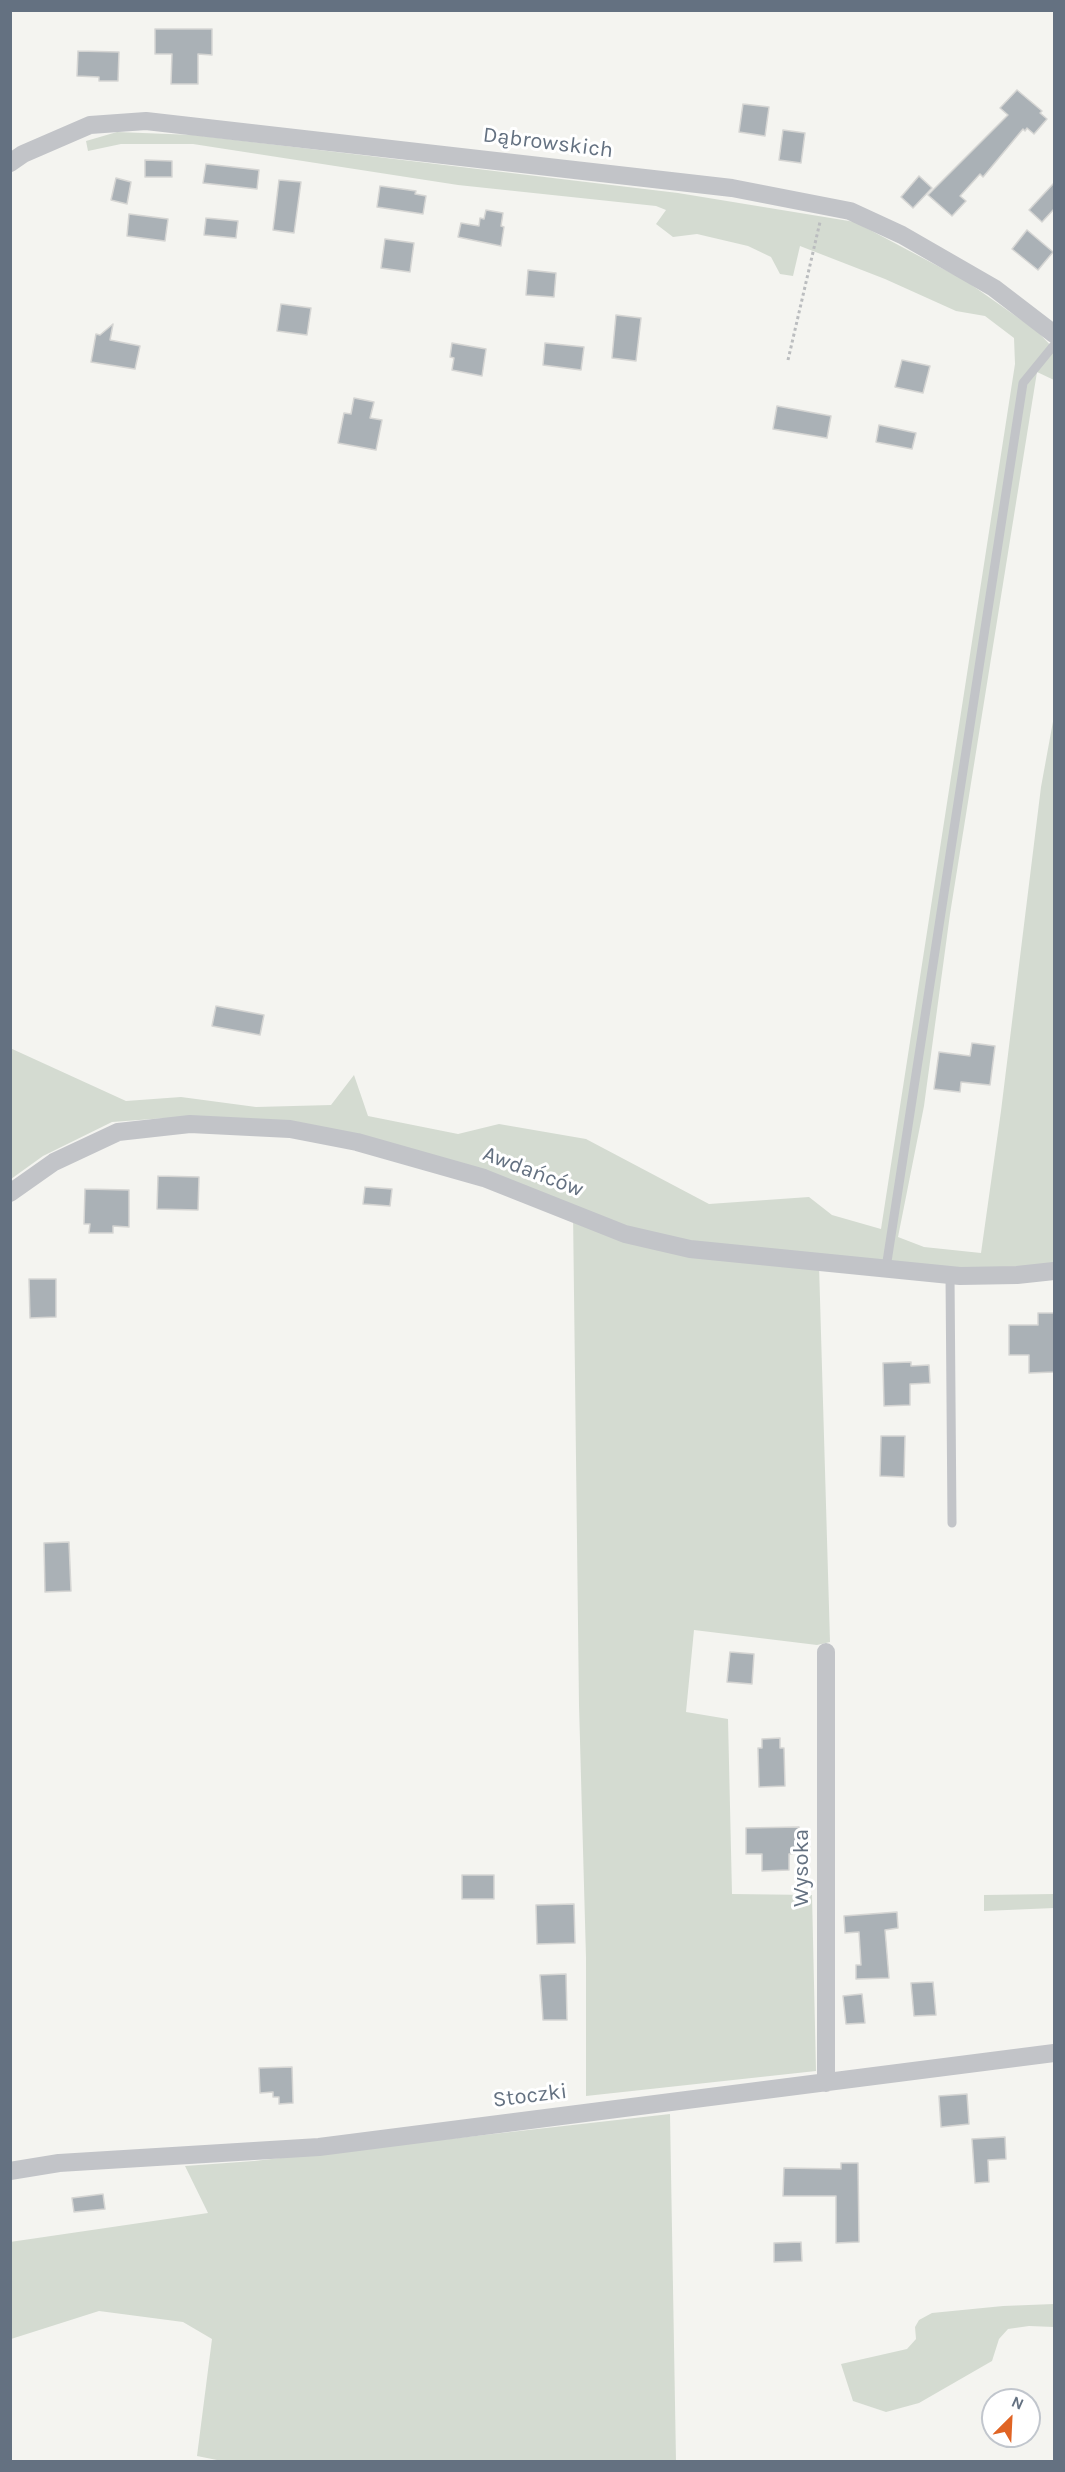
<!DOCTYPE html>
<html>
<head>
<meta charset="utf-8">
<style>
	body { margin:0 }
	#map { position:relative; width:1065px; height:2472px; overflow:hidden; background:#f4f4f0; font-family:Karla,sans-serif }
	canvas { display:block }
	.frame { position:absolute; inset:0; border:12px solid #647181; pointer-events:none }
	.north { position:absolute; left:981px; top:2388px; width:60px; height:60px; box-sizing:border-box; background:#fff; border:2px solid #c1c6cd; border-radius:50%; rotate:24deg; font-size:16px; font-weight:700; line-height:24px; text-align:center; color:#647181 }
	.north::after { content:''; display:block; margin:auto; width:21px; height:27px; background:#e06424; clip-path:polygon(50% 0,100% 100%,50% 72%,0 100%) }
</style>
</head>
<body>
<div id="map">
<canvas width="1065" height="2472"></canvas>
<div class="frame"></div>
<div class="north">N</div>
</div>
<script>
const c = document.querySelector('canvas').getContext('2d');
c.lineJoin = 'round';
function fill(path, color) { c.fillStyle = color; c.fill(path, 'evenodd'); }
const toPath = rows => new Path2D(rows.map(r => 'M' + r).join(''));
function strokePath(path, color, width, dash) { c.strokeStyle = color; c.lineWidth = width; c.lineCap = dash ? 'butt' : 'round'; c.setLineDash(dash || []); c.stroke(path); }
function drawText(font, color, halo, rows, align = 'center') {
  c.font = font + ' Karla,sans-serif'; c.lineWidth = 6; c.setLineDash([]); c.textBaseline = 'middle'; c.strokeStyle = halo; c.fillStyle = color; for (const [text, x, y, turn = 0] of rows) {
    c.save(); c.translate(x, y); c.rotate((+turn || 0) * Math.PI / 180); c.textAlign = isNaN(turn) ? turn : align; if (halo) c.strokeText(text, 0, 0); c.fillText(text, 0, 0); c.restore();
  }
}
const green = toPath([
	[117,132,194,135,678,193,855,222,966,281,1037,331,1054,349,1054,380,1037,372,950,914,924,1106,898,1237,924,1247,981,1253,1001,1111,1041,787,1054,716,1054,1279,819,1265,830,1642,817,1645,694,1630,686,1712,728,1719,732,1894,812,1895,816,2071,586,2096,586,1958,579,1705,573,1211,406,1150,166,1118,112,1122,43,1156,11,1179,10,1048,126,1101,181,1097,256,1107,331,1105,354,1075,368,1116,458,1134,499,1124,586,1139,709,1204,809,1197,832,1215,881,1229,1015,364,1014,338,985,316,956,311,885,279,800,246,793,276,780,274,771,257,748,246,697,234,673,237,656,224,666,210,656,206,458,185,193,144,121,144,88,151,86,141],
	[1054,1894,1054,1908,984,1911,984,1895],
	[670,2114,676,2461,227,2462,197,2456,212,2339,183,2322,99,2311,11,2339,10,2242,208,2213,185,2166,254,2161],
	[1054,2304,1054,2327,1029,2326,1008,2329,999,2339,992,2361,919,2403,886,2412,853,2401,841,2364,907,2349,916,2339,915,2327,919,2320,932,2313,1003,2306]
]);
const building = toPath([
	[155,29,212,29,212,55,198,54,198,84,171,84,172,54,155,54,155,29],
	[78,51,119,52,118,81,99,81,99,77,77,76,78,51],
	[1017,90,1042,111,1040,113,1047,119,1034,134,1027,128,1025,131,1023,129,983,177,980,174,960,196,966,201,952,216,928,195,1008,115,1000,108,1017,90],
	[743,104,769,107,765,136,739,132,743,104],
	[783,130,805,133,801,163,779,160,783,130],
	[145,160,172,161,172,177,145,177,145,160],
	[206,164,259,170,257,189,203,183,206,164],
	[919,176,932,188,913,208,901,197,919,176],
	[116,178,131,182,127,204,111,200,116,178],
	[279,180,301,182,294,233,273,230,279,180],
	[1054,183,1054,209,1042,222,1029,210,1054,183],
	[380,186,416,191,415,194,426,196,423,214,377,207,380,186],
	[486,210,503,213,501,226,504,227,501,246,458,237,461,223,479,226,480,218,484,219,486,210],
	[129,214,168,219,165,241,127,236,129,214],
	[206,218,238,221,236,238,204,235,206,218],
	[1027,230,1053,252,1038,270,1012,249,1027,230],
	[385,239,414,243,410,272,381,268,385,239],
	[528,270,556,273,554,297,526,295,528,270],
	[281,304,311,308,307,335,277,331,281,304],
	[616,315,641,318,636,361,612,358,616,315],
	[113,324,110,340,140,346,135,369,91,362,96,334,100,335,113,324],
	[452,343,486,349,482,376,452,370,454,358,450,357,452,343],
	[545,343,584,347,581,370,543,365,545,343],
	[902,360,930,366,923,393,895,387,902,360],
	[354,398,374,402,370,418,382,420,376,450,338,443,344,413,351,414,354,398],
	[777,406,831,416,827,438,773,429,777,406],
	[879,425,916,433,912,449,876,442,879,425],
	[216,1006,264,1015,260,1035,212,1026,216,1006],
	[972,1043,995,1046,990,1085,961,1082,960,1092,934,1089,939,1052,970,1056,972,1043],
	[158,1176,199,1177,198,1210,157,1209,158,1176],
	[365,1187,392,1189,390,1206,363,1204,365,1187],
	[85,1189,129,1190,129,1227,113,1226,113,1233,89,1233,90,1224,84,1224,85,1189],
	[29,1279,56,1279,56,1317,30,1318,29,1279],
	[1038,1313,1054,1313,1054,1372,1029,1373,1029,1355,1009,1355,1009,1325,1038,1325,1038,1313],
	[911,1362,911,1366,929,1365,930,1383,910,1384,910,1405,884,1406,883,1363,911,1362],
	[881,1436,905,1436,904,1477,880,1476,881,1436],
	[69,1542,71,1591,45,1592,44,1543,69,1542],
	[730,1652,754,1654,752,1684,727,1682,730,1652],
	[780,1738,780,1748,784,1748,785,1786,759,1787,758,1748,762,1748,762,1739,780,1738],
	[799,1827,799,1853,789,1854,789,1870,762,1871,762,1854,746,1854,746,1828,799,1827],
	[462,1875,494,1875,494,1899,462,1899,462,1875],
	[574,1904,575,1943,537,1944,536,1905,574,1904],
	[897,1912,898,1928,885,1930,889,1978,856,1979,856,1965,861,1965,859,1932,845,1933,844,1916,897,1912],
	[566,1974,567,2020,543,2020,540,1975,566,1974],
	[933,1982,936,2015,914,2016,911,1983,933,1982],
	[862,1994,865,2023,846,2024,843,1996,862,1994],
	[292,2067,293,2103,279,2104,279,2097,273,2097,273,2092,260,2093,259,2068,292,2067],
	[967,2094,969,2124,941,2127,939,2096,967,2094],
	[1005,2137,1006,2159,988,2160,989,2182,975,2183,972,2139,1005,2137],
	[841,2163,858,2163,859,2242,836,2243,836,2196,783,2196,784,2168,841,2169,841,2163],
	[103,2194,105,2209,74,2212,72,2198,103,2194],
	[801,2242,802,2261,774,2262,774,2243,801,2242]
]);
const path = toPath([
	[788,360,820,222]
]);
const lane = toPath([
	[886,1268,1023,383,1054,345],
	[950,1275,952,1523]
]);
const street = toPath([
	[10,163,23,154,90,125,146,121,732,188,850,211,902,235,994,288,1054,334],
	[10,1193,54,1162,118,1132,190,1124,290,1129,357,1142,484,1178,625,1234,690,1249,960,1276,1017,1275,1054,1271],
	[826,2083,826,1652],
	[10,2171,59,2163,319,2147,1054,2053]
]);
const streetNames = [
	["Dąbrowskich",548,143,7],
	["Awdańców",533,1172,21],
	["Wysoka",802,1868,-90],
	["Stoczki",530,2096,-7]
];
fill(green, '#d4dbd1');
fill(building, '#aab1b6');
strokePath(building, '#d5d5d3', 1.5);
strokePath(path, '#bbbdbf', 3, [3, 3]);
strokePath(lane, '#c2c4c8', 9);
strokePath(street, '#c2c4c8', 18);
drawText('22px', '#647181', '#fff', streetNames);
</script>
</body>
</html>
